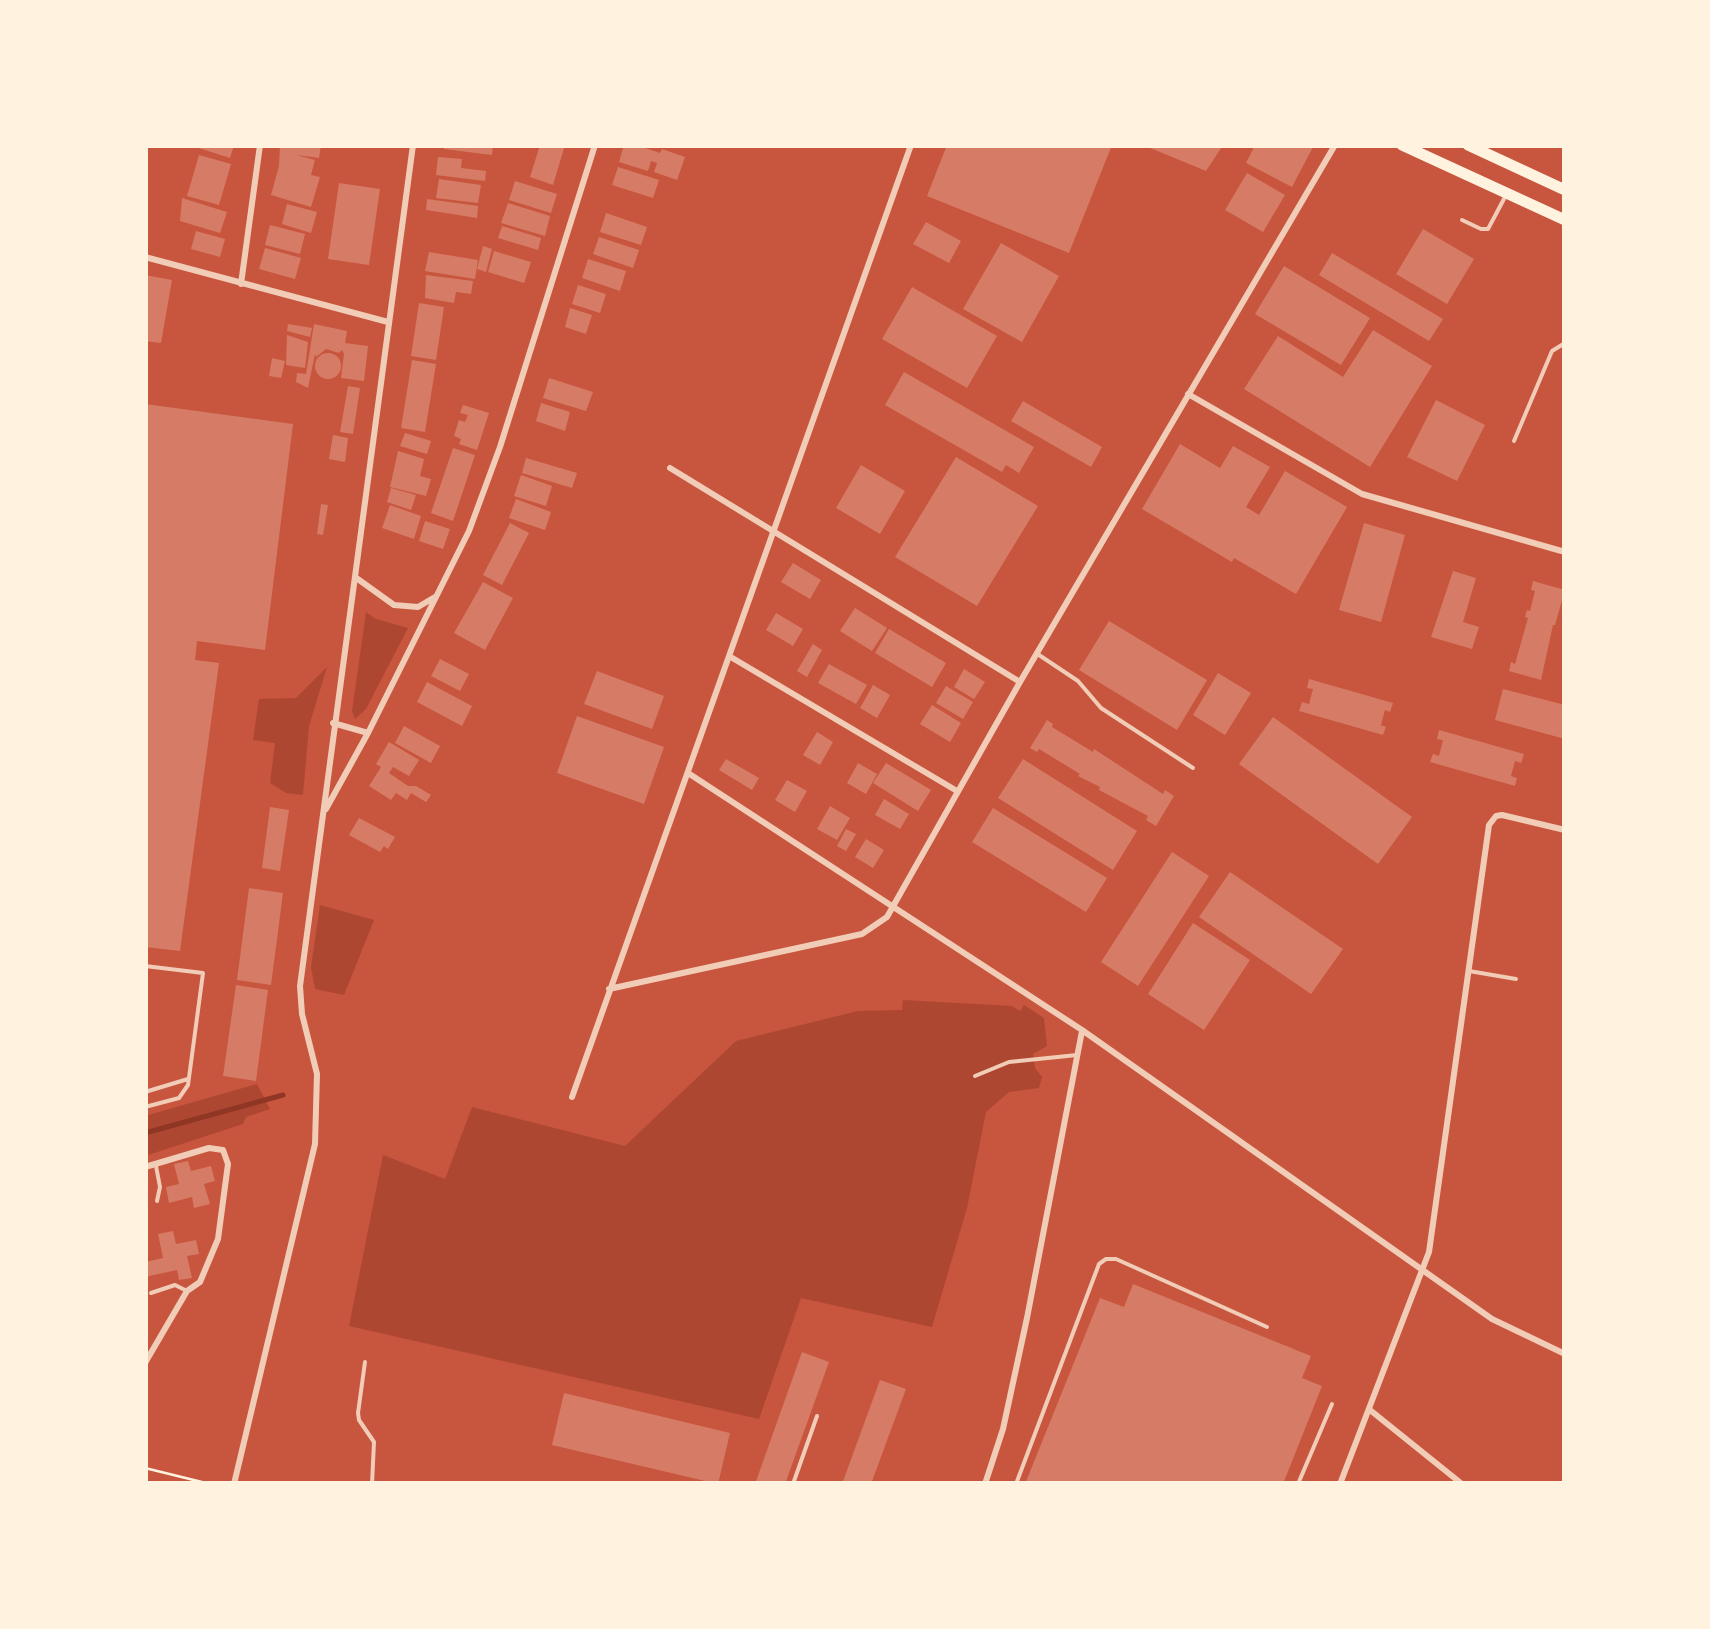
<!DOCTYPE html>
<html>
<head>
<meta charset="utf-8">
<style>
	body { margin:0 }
	#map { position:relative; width:1710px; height:1629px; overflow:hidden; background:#c8553d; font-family:"Golos Text",sans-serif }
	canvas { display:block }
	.frame { position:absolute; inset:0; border:148px solid #fff3e0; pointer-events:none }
</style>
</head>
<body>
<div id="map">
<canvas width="1710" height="1629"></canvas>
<div class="frame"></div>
</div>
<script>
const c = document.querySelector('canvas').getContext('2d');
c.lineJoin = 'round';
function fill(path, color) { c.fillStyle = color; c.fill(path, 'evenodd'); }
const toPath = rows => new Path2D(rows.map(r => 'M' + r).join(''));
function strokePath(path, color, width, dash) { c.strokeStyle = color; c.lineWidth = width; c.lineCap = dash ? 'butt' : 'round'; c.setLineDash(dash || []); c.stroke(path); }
const green = toPath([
	[366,612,376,619,408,628,366,709,355,719,352,711],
	[327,667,309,726,303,795,286,793,270,783,275,743,253,740,259,699,296,698],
	[320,905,374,920,344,995,315,989,311,967],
	[903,1000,1012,1006,1020,1011,1024,1005,1044,1018,1047,1046,1033,1054,1035,1068,1042,1077,1039,1088,1009,1092,986,1112,967,1208,932,1327,801,1298,759,1419,349,1326,383,1155,445,1179,472,1107,625,1146,736,1041,858,1011,902,1010],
	[257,1084,270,1109,246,1117,243,1124,145,1156,145,1116]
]);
const stream = toPath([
	[145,1133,283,1095]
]);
const building = toPath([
	[189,145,234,145,230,158],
	[280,145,321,145,319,158,296,155,315,160,311,175,320,177,311,207,271,195,279,166],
	[444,145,493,145,492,155,444,149],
	[540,145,565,145,553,185,530,177],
	[624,145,636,145,660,153,662,149,685,157,677,180,654,172,657,163,651,161,648,171,619,162],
	[947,145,1112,145,1069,253,927,196],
	[1143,145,1223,145,1206,171],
	[1255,145,1314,145,1292,187,1246,163],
	[199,155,231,164,219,205,187,196],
	[438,157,462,159,461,168,486,171,485,181,436,175],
	[618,167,659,180,653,198,612,185],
	[1247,173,1285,195,1263,232,1225,210],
	[439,179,481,185,478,203,436,198],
	[515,181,557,194,551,213,509,200],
	[339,183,380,189,369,265,328,259],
	[182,198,227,212,220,233,180,221],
	[427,199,478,206,477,218,426,210],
	[508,203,550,216,545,236,501,223],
	[287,204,317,212,311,233,282,224],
	[606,213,647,227,641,245,600,232],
	[926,222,961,241,949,263,913,244],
	[270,225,305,234,300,254,265,245],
	[502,226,541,238,538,250,498,238],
	[1423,229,1474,259,1447,304,1396,274],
	[196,231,225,239,220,257,191,249],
	[599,237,639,250,633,268,593,254],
	[1001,243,1059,276,1022,342,963,309],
	[483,246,492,249,486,272,477,269],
	[265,248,301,258,295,279,259,269],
	[494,251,531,262,524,283,488,272],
	[429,252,478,260,475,279,425,271],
	[1332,253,1443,319,1429,341,1319,275],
	[588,259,626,271,620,291,582,278],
	[1284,266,1370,318,1341,365,1255,314],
	[145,275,172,280,161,343,145,341],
	[426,275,473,281,471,294,456,292,454,303,425,298],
	[578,285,606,294,600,313,572,304],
	[912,287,997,336,967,388,882,339],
	[419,303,444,307,436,360,411,356],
	[570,308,592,315,586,334,565,327],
	[288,324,312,328,310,337,287,331],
	[314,324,347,331,345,343,368,346,364,381,341,378,344,354,342,350,339,353,326,349,316,357,315,354,308,388,296,382,297,373,306,374],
	[1373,330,1432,366,1370,467,1244,389,1278,336,1343,377],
	[287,335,308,342,305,368,286,365],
	'315 366a13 13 0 1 1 26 0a13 13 0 1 1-26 0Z',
	[272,358,285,361,281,378,269,376],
	[412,360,436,364,425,432,401,428],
	[904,372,1034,447,1019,473,1006,465,1002,472,885,405],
	[549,378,593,392,586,411,543,398],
	[348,386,360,388,353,434,340,432],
	[1436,400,1485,425,1457,481,1407,457],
	[1023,401,1102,447,1091,467,1011,421],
	[541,403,570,412,565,431,536,421],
	[145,404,293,424,265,650,197,641,195,660,219,663,180,951,145,947],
	[463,405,489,413,477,450,459,444,461,439,454,436,459,420,465,422,468,415,460,413],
	[405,433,431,441,427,454,400,446],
	[333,435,348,438,345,462,329,459],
	[1180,444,1220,468,1233,446,1270,467,1246,507,1259,515,1285,471,1347,507,1296,594,1234,558,1232,562,1142,509],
	[453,448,475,455,453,521,431,513],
	[398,451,424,459,420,476,431,479,426,496,390,487],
	[956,457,1038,506,977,606,895,557],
	[526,458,577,473,572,488,522,473],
	[861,465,905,491,880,534,836,508],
	[521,475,552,486,546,506,514,496],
	[391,488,416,495,411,510,387,502],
	[516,499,551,512,545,530,509,518],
	[321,504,328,505,323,535,317,534],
	[390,505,421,516,414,539,382,528],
	[425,521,450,529,443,549,419,541],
	[510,523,529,533,502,585,483,575],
	[1364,523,1405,535,1381,622,1339,610],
	[793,563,821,580,810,599,781,582],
	[1453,571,1476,578,1463,622,1479,627,1472,649,1431,637],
	[1533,581,1565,590,1555,625,1553,625,1541,680,1509,671,1511,662,1515,664,1528,618,1525,617,1527,610,1530,611,1535,591,1531,590],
	[483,582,513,598,485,650,454,633],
	[855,608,887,628,872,651,840,631],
	[776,613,803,629,793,646,766,630],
	[1109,621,1207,680,1177,730,1079,670],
	[889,629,946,663,932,687,875,653],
	[813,644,822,650,807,677,797,671],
	[440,659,469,674,460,691,431,676],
	[829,664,867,685,856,704,818,683],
	[964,669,985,682,974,699,954,687],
	[597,671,664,696,652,729,584,704],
	[1218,673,1251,693,1225,735,1193,715],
	[1309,679,1393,703,1390,712,1385,710,1381,725,1386,727,1383,735,1299,711,1302,702,1309,704,1313,689,1307,688],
	[427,682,472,706,462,726,417,702],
	[873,685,890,695,877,718,860,708],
	[946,686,973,702,963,719,936,703],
	[1503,689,1565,705,1565,739,1495,720],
	[932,705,961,723,950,742,920,724],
	[577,716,664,747,644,804,557,773],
	[1273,717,1412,817,1378,864,1239,764],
	[1047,720,1053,724,1052,727,1093,752,1094,749,1163,794,1165,790,1174,796,1156,826,1146,820,1148,816,1099,790,1100,787,1078,776,1080,774,1039,749,1037,752,1030,748],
	[404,726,440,746,431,763,395,743],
	[1439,730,1524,754,1521,763,1515,761,1511,776,1517,778,1515,786,1430,762,1433,754,1439,756,1443,740,1437,739],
	[817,732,833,742,820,765,803,755],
	[389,742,419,760,409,776,393,767,389,773,408,786,416,786,431,795,426,802,411,793,407,800,396,793,391,800,369,786,381,767,376,764],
	[726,759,759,778,752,790,719,770],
	[1023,759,1137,831,1113,870,998,798],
	[858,763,877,774,866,794,847,783],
	[886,763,931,790,918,811,873,783],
	[787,780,807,791,795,812,775,800],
	[884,799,909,814,900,829,875,815],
	[830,806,850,818,837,840,817,829],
	[270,807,289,810,280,871,262,868],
	[993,808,1107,878,1086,912,972,842],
	[359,818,395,837,388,849,384,846,380,852,349,835],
	[846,829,856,834,846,851,837,846],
	[866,839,884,850,873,868,855,857],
	[1172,852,1209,876,1138,986,1101,962],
	[1230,872,1343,949,1311,994,1199,917],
	[249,888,283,893,271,985,237,980],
	[1193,923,1250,960,1204,1030,1148,994],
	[236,985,268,990,256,1081,223,1076],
	[188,1161,191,1171,211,1166,215,1181,204,1184,210,1204,194,1208,192,1197,169,1203,166,1187,179,1184,174,1164],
	[173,1231,176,1244,196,1240,199,1254,187,1256,192,1278,179,1280,177,1270,145,1277,145,1262,163,1258,158,1234],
	[1133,1284,1311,1356,1302,1378,1322,1386,1283,1484,1025,1484,1100,1298,1124,1307],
	[802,1352,829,1362,785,1484,755,1484],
	[880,1380,906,1389,871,1484,842,1484],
	[564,1393,730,1433,718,1484,552,1445]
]);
const path = toPath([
	[145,1468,210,1484]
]);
const service = toPath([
	[1462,220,1481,229,1488,229,1505,197],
	[1514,441,1552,351,1565,343],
	[1036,653,1078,681,1101,708,1193,768],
	[145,966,203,973,188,1085,179,1098,145,1107],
	[1469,971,1516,979],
	[975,1076,1009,1062,1077,1055],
	[145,1092,188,1079],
	[156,1166,160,1187,157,1201],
	[151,1293,175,1285,187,1291],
	[365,1362,358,1413,359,1420,374,1442,372,1484],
	[793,1484,817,1416],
	[1016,1484,1099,1264,1106,1259,1116,1259,1267,1327],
	[1298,1484,1332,1404]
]);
const minor = toPath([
	[145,257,388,322],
	[241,284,260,145],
	[1188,394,1362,494,1565,552],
	[670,468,1020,682],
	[355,577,394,605,418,607,435,597],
	[729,656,957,791],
	[333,723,368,733],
	[688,773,1082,1030,1492,1319,1565,1354],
	[326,809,368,733,469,531,500,447,595,145],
	[609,989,862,934,887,917,1020,682,1335,145],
	[572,1097,911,145],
	[145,1167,209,1148,223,1150,228,1164,218,1239,200,1282,187,1291,145,1363],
	[1370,1410,1462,1484],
	[234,1484,315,1144,317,1074,302,1014,300,986,413,145],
	[985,1484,1003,1429,1027,1318,1082,1031],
	[1340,1484,1429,1252,1489,825,1496,816,1502,815,1565,830]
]);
const primary = toPath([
	[1402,145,1565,220],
	[1468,145,1565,190]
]);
fill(green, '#ae4732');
strokePath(stream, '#8f3625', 5);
fill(building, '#d67c66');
strokePath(path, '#fff3e0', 2.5);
strokePath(service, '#f1ccb7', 4);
strokePath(minor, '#f1ccb7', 6);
strokePath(primary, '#fff3e0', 11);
</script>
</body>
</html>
